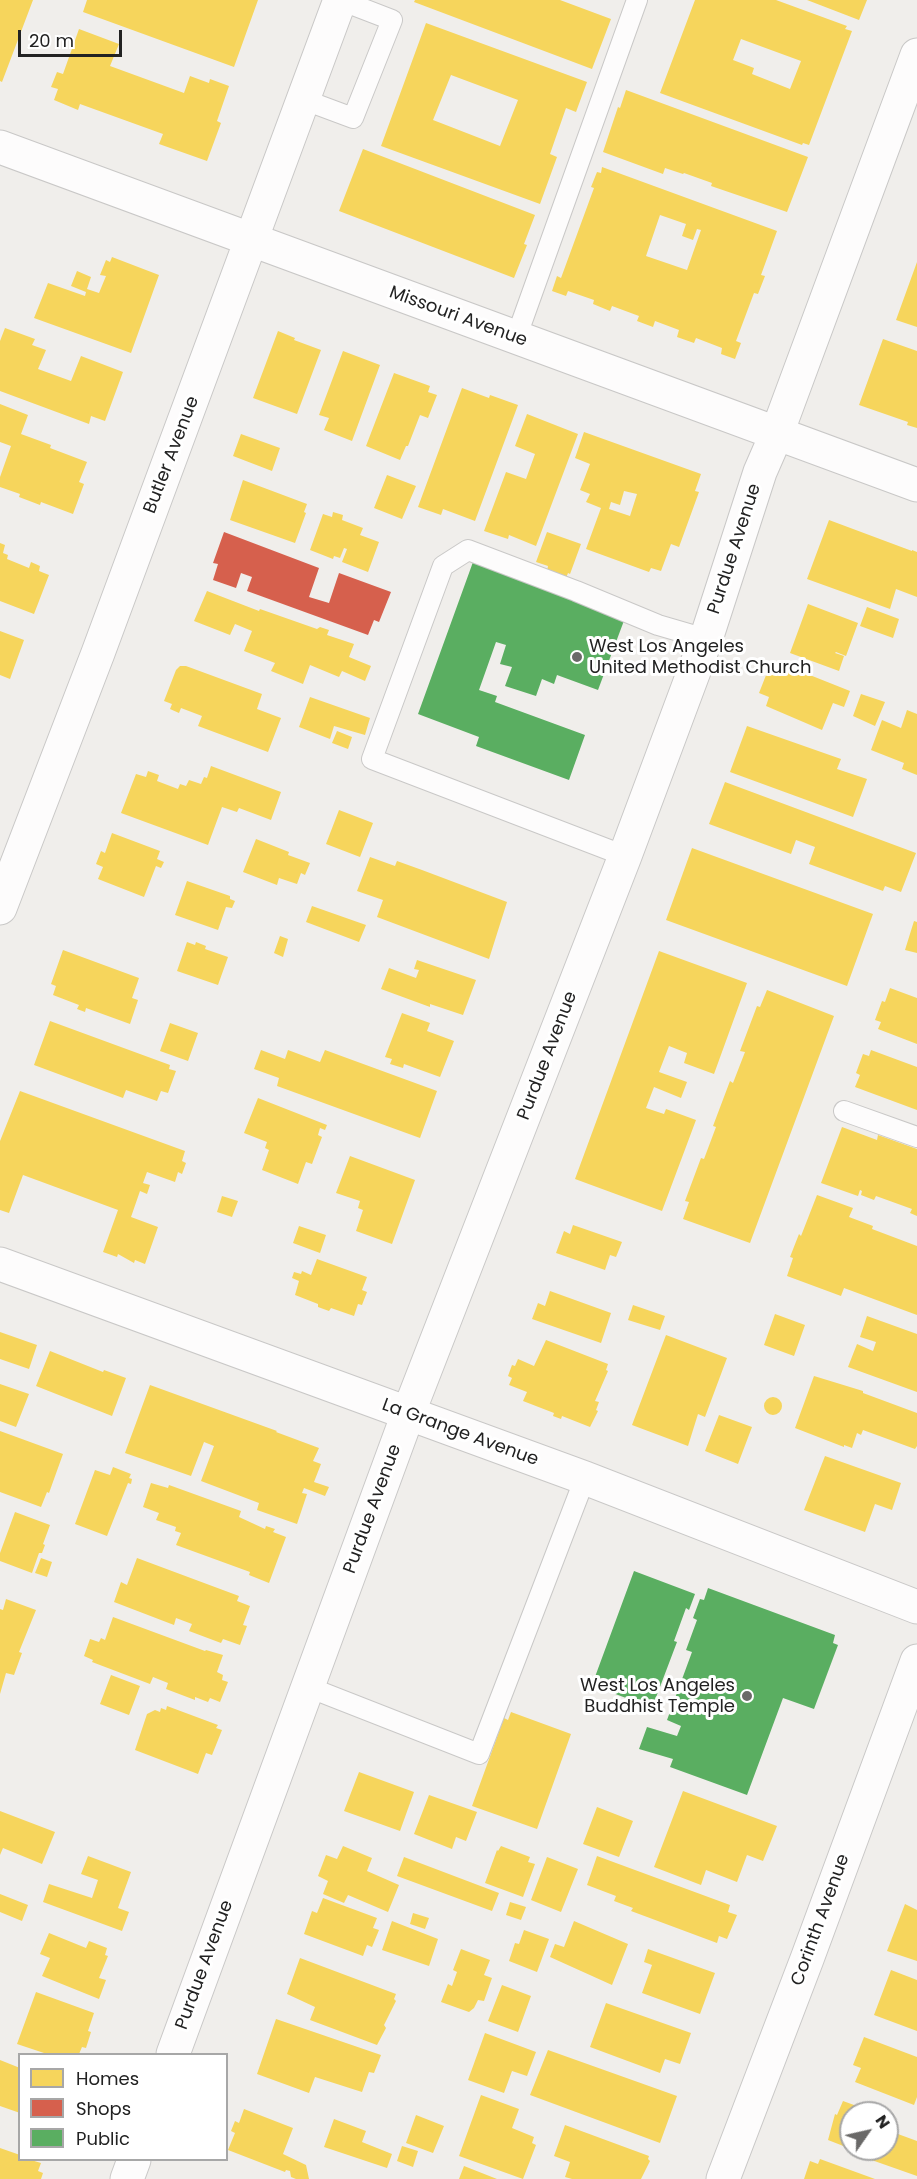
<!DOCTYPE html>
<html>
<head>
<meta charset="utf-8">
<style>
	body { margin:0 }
	#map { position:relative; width:917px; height:2179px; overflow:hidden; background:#f0eeeb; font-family:Poppins,sans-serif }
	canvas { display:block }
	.legend { position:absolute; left:18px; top:2053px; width:210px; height:108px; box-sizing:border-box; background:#fff; border:2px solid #a7a7a7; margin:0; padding:8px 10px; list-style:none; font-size:18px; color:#222 }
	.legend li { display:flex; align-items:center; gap:12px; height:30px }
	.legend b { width:30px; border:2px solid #a7a7a7 }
	.north { position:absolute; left:839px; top:2101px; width:60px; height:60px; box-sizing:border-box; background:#fff; border:2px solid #a7a7a7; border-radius:50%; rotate:56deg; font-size:16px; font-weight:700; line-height:24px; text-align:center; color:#222 }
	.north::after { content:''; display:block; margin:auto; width:21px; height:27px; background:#6a6968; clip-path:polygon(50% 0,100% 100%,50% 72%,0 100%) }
	.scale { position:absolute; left:18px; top:30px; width:104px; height:27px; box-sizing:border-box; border:3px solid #222; border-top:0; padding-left:8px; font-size:18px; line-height:21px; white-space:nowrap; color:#222; -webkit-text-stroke:4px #fff; paint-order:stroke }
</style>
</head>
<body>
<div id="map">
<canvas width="917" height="2179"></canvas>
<ul class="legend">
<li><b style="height:16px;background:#f6d55c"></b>Homes</li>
<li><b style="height:16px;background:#d6604d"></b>Shops</li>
<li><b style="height:16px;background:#5aae61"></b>Public</li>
</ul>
<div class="north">N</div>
<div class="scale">20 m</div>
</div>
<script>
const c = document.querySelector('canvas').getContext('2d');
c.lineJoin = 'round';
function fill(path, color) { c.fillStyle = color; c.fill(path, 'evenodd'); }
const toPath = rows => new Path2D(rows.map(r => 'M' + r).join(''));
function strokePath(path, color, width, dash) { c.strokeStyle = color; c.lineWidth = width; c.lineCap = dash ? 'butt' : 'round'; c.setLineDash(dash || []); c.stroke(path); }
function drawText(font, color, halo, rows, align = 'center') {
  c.font = font + ' Poppins,sans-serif'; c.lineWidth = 6; c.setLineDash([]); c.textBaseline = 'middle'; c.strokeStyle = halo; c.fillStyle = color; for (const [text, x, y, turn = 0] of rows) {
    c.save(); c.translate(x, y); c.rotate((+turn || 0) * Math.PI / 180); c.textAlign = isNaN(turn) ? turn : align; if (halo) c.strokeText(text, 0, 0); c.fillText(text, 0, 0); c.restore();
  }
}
const homes = toPath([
	[0,0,33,0,2,82,0,81],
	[87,0,258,0,234,67,83,12],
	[415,0,560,0,611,19,592,69,414,2],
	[695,0,776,0,847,26,845,29,852,31,809,145,803,143,802,145,660,93],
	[741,39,801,61,790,89,752,74,754,68,733,60],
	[807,0,867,0,859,20],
	[426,23,587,82,576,112,566,108,550,154,557,157,540,204,381,146],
	[451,75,518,100,500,146,433,120],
	[79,29,119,44,110,66,184,93,190,76,209,83,210,79,229,86,217,121,221,123,207,161,159,144,163,134,80,104,78,110,54,100,58,89,51,87,57,72,63,74],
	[626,90,808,157,787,212,711,186,712,183,684,173,683,174,665,168,663,174,603,152,618,107,620,108],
	[363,149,535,215,524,244,527,245,514,278,339,211],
	[602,167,777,231,761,275,765,276,758,294,754,293,736,341,741,343,735,359,721,354,722,348,696,338,694,343,677,337,679,330,655,321,653,327,637,321,639,316,612,306,610,311,593,304,594,300,568,291,566,296,552,291,557,276,561,278,594,188,591,187,597,172,601,173],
	[660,215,686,224,682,236,693,240,697,229,701,230,687,270,646,256],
	[112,257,159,275,131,353,34,318,48,283,85,296,86,292,71,286,77,271,91,277,87,289,99,293,106,276,100,275,106,260,110,262],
	[917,262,917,327,896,320],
	[5,328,35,339,32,345,46,350,38,369,71,381,81,356,123,372,105,421,91,416,89,424,0,391,0,341],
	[278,331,295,338,294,340,321,350,297,414,253,398],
	[883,339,917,351,917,428,907,425,908,422,859,405],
	[343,351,380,365,352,441,324,430,329,418,319,415],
	[394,373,430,386,428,392,437,395,428,418,420,415,408,446,406,446,400,460,366,446],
	[462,388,489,398,490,395,518,405,475,521,443,509,441,515,418,507],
	[0,404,28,415,21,434,51,445,50,448,87,462,79,482,84,484,73,514,41,502,40,505,19,497,20,494,0,487,0,477,11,446,0,442],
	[527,414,578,434,536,546,509,535,508,539,484,531,506,472,526,479,535,454,515,446],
	[584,432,701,474,695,491,699,492,679,547,671,544,661,571,651,568,649,572,586,549,601,508,586,502,590,494,580,490,590,464,575,458],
	[624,491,637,494,630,516,609,509,611,502,620,505],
	[241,434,280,448,272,471,233,456],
	[387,475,416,486,402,519,374,508],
	[243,480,307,504,304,512,306,513,295,543,230,520],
	[333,512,343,515,342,520,363,528,360,535,379,542,368,572,342,562,347,549,344,548,340,558,334,556,333,559,310,550,323,514,332,517],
	[829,520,912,551,912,550,917,552,917,597,896,589,890,609,807,579],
	[547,532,581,544,570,574,568,573,566,578,547,571,548,566,536,562],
	[0,543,5,545,3,553,8,555,7,559,29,568,31,562,40,566,39,571,49,575,34,614,0,601],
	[207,591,259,611,260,609,317,629,320,627,329,630,327,635,354,644,349,657,371,666,365,681,342,671,339,677,310,665,303,684,271,671,275,663,244,651,252,631,235,624,230,635,194,621],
	[808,604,858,623,846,656,836,652,835,653,844,656,839,671,790,653],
	[867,607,899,619,893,638,860,626],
	[0,631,24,640,10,679,0,675],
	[772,660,850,691,844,707,833,703,822,730,766,706,769,697,759,693],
	[180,666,186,666,262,694,257,709,281,718,268,752,198,726,202,716,181,708,179,713,170,709,172,704,164,701,176,670],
	[861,694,885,702,875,726,853,716],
	[310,697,370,718,365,735,334,726,330,739,299,727],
	[907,710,917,714,917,775,902,769,904,763,871,750,882,720,901,728],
	[747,726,841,759,837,769,867,779,853,817,730,772],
	[337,731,352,737,348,749,332,743],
	[211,766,281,792,271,820,239,808,237,812,222,807,208,845,121,813,136,774,146,777,148,771,159,775,157,781,178,789,180,784,186,786,189,780,201,784,204,777,207,778],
	[725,782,916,853,901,892,885,886,883,891,809,864,815,847,796,840,791,854,709,824],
	[339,810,373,823,360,857,326,844],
	[112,833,160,851,157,859,164,862,161,868,156,866,144,897,98,879,103,867,96,864,101,851,105,853],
	[256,839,289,852,288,855,310,863,305,875,301,873,297,884,279,878,277,885,243,872],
	[692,848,873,914,847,986,666,920],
	[370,857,395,866,397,861,422,870,507,902,489,959,377,917,383,900,357,891],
	[187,881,230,896,230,899,235,901,232,908,226,907,218,930,175,915],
	[312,906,366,925,359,942,306,922],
	[914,921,917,922,917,953,905,950],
	[280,936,288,939,283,957,274,953],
	[187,942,195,945,196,942,206,946,205,949,228,957,218,985,177,971],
	[63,950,139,978,132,998,138,1000,130,1024,86,1008,85,1012,77,1009,79,1005,53,995,56,986,51,984],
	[659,951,747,983,714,1074,684,1063,687,1053,669,1046,659,1072,687,1082,681,1098,654,1087,646,1108,664,1114,666,1109,696,1120,662,1211,575,1179],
	[417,960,476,980,463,1015,430,1004,430,1007,381,989,389,968,416,978,419,970,414,969],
	[890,988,917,998,917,1044,878,1029,881,1022,875,1020,882,1001,885,1002],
	[767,990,834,1016,750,1243,683,1219,689,1202,685,1201,701,1158,704,1159,716,1127,713,1126,730,1081,733,1083,745,1052,740,1051,757,1006,760,1007],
	[402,1013,430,1023,427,1031,454,1041,440,1077,404,1064,403,1068,390,1064,392,1059,385,1057],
	[50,1021,170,1065,169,1069,176,1071,168,1093,161,1091,157,1101,126,1090,123,1098,34,1065],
	[170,1023,198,1033,188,1061,160,1051],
	[261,1050,285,1059,288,1050,320,1062,325,1050,437,1091,420,1138,277,1086,279,1078,254,1069],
	[871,1050,917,1067,917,1110,855,1087,860,1075,856,1073,863,1054,869,1056],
	[20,1091,185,1151,182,1161,186,1163,182,1174,178,1172,175,1182,147,1172,143,1183,150,1185,147,1194,140,1191,131,1217,158,1227,145,1264,135,1260,134,1263,118,1254,117,1257,103,1252,118,1210,23,1175,9,1213,0,1210,0,1141],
	[258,1098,327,1125,325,1130,320,1128,318,1135,322,1137,312,1164,306,1162,298,1184,262,1170,269,1150,265,1148,267,1142,244,1133],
	[842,1127,877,1140,878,1135,917,1149,917,1216,910,1213,912,1209,876,1196,874,1200,861,1195,862,1191,860,1190,858,1196,821,1183],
	[350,1156,415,1180,392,1244,356,1231,363,1210,358,1208,360,1201,336,1193],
	[817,1195,853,1208,849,1217,873,1226,872,1229,917,1246,917,1315,844,1288,841,1296,787,1276,793,1258,790,1257,799,1234,801,1236],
	[222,1196,238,1201,232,1217,217,1212],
	[573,1225,622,1242,616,1257,610,1255,605,1270,556,1253,564,1231,570,1234],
	[299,1226,326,1235,320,1253,293,1243],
	[317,1259,367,1277,362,1290,367,1292,362,1305,358,1304,354,1316,331,1308,329,1311,318,1307,318,1304,295,1295,299,1281,292,1278,294,1272,301,1274,302,1271,311,1275],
	[550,1291,611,1313,601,1343,532,1319,538,1303,545,1306],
	[633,1305,665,1316,660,1330,628,1320],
	[775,1314,805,1325,794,1356,764,1345],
	[867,1316,917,1334,917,1392,848,1367,857,1344,873,1351,876,1342,860,1337],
	[0,1332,37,1345,29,1369,0,1359],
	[666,1335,727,1358,705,1417,698,1414,688,1446,632,1425],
	[546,1340,608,1364,606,1370,608,1371,595,1401,599,1402,596,1410,598,1411,590,1427,562,1416,561,1419,553,1416,554,1413,523,1401,527,1392,509,1385,512,1378,508,1376,512,1365,515,1366,518,1359,534,1366],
	[50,1351,103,1372,104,1370,126,1378,112,1416,36,1386],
	[814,1376,863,1391,863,1393,917,1413,917,1446,915,1449,863,1430,861,1435,857,1433,852,1448,844,1445,844,1447,795,1428],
	[0,1384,29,1394,16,1427,0,1421],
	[150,1385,277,1431,276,1432,319,1448,313,1461,321,1464,314,1482,329,1487,325,1496,304,1488,302,1493,307,1494,297,1524,257,1510,259,1503,201,1481,214,1446,204,1442,191,1476,125,1453],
	'764 1406a9 9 0 1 1 18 0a9 9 0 1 1-18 0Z',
	[719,1415,752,1427,738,1464,705,1451],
	[0,1431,63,1454,49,1493,47,1492,41,1507,0,1492],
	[825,1456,901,1483,892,1510,875,1504,865,1532,804,1510],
	[113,1467,131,1474,129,1478,132,1479,131,1484,128,1483,107,1536,75,1524,95,1470,110,1475],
	[151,1483,168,1488,169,1485,241,1511,239,1517,265,1529,266,1526,275,1529,273,1532,286,1537,269,1583,249,1575,250,1572,176,1545,181,1533,175,1531,176,1527,156,1520,159,1513,143,1507],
	[15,1512,50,1525,43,1544,45,1545,42,1553,39,1553,32,1573,0,1561,0,1553],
	[41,1558,52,1562,47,1577,35,1573],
	[137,1558,239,1596,237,1601,250,1606,243,1625,247,1626,240,1645,223,1639,221,1643,189,1631,192,1624,176,1618,174,1625,114,1602,121,1582,127,1585],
	[6,1599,36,1610,19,1652,22,1653,14,1675,6,1673,0,1694,0,1609,3,1610],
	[113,1617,205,1651,206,1650,223,1655,217,1672,223,1675,222,1680,228,1682,220,1702,210,1698,208,1702,195,1697,195,1700,166,1689,168,1683,153,1677,150,1684,92,1662,93,1660,84,1656,90,1639,99,1642,101,1638,105,1640],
	[111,1675,140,1686,129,1715,100,1704],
	[167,1706,218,1725,216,1728,222,1730,212,1755,206,1753,198,1774,135,1750,147,1714,155,1710,160,1712,161,1708,166,1710],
	[511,1712,571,1734,537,1829,472,1806,504,1718,508,1720],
	[359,1772,414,1792,400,1831,344,1811],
	[683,1791,777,1826,763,1861,747,1855,737,1882,706,1870,701,1885,654,1867],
	[429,1795,477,1812,466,1841,456,1837,452,1849,414,1834],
	[597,1807,633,1821,619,1857,583,1844],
	[0,1811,55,1832,42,1864,3,1848,0,1855],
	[343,1846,372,1858,367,1871,399,1885,388,1912,348,1895,344,1903,323,1894,328,1881,318,1876,326,1855,337,1859],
	[501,1846,530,1857,528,1862,535,1864,523,1897,485,1883,497,1850,498,1851],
	[88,1856,131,1872,118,1908,129,1912,122,1931,43,1902,49,1884,92,1898,98,1880,81,1874],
	[597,1856,730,1905,728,1912,737,1915,727,1939,719,1936,717,1943,631,1911,633,1908,614,1901,616,1896,587,1885],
	[404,1857,499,1893,492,1911,397,1876],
	[547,1857,578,1869,561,1912,531,1900],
	[0,1894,28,1905,22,1921,0,1912],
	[323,1898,377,1918,373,1928,379,1930,372,1947,367,1945,363,1956,304,1934,312,1911,317,1913],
	[510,1902,526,1907,521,1920,506,1915],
	[905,1904,917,1910,917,1961,887,1951],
	[413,1913,429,1918,425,1929,410,1924],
	[392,1921,438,1939,429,1966,382,1950],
	[574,1921,628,1944,612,1985,550,1957,555,1944,564,1947],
	[524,1930,549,1939,537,1972,509,1961,515,1943,519,1944],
	[49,1933,86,1948,89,1941,107,1948,105,1955,108,1956,99,1978,106,1980,99,1999,42,1976,50,1958,40,1954],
	[461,1949,490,1960,484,1975,492,1978,484,2001,478,2000,474,2008,469,2012,441,2002,448,1984,452,1986,457,1972,453,1970],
	[648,1949,715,1973,700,2014,642,1993,652,1965,644,1962],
	[300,1958,396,1994,394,1999,396,2001,384,2025,386,2028,377,2045,310,2020,315,2007,287,1994],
	[891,1970,917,1980,917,2031,874,2015],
	[502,1985,531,1996,518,2032,488,2021],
	[36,1992,94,2013,88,2031,91,2032,86,2048,82,2047,79,2054,47,2054,17,2044],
	[606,2003,691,2033,680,2064,665,2059,660,2073,590,2047],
	[276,2019,381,2055,374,2073,369,2072,362,2092,315,2077,309,2093,257,2074],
	[485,2033,536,2052,527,2076,512,2071,504,2093,468,2080],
	[864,2037,917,2057,917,2097,914,2105,855,2082,861,2068,853,2065],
	[548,2050,677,2096,660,2143,530,2095],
	[0,2060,20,2068,20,2113,0,2106],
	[481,2095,519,2109,512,2128,534,2137,532,2143,536,2145,523,2179,459,2156],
	[843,2101,876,2113,851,2113,851,2149,828,2140,835,2114,837,2115],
	[244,2109,293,2128,283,2154,306,2165,309,2179,296,2179,291,2177,290,2171,286,2170,285,2172,228,2150,235,2133,231,2131,235,2121,239,2123],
	[416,2115,444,2126,433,2153,406,2143],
	[334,2119,366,2131,362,2142,392,2154,387,2168,324,2147],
	[565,2125,649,2156,648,2159,650,2161,641,2179,572,2179,565,2177,570,2162,554,2156],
	[887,2130,917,2141,917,2176,863,2157,865,2153,853,2149,887,2149],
	[402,2146,418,2151,413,2167,397,2161],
	[0,2148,20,2155,20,2160,31,2160,41,2163,38,2171,43,2173,41,2179,0,2179],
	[820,2159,875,2179,804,2179,810,2161,818,2164],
	[464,2166,497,2179,459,2179]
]);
const shops = toPath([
	[224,532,319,568,309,597,329,603,339,573,391,592,379,622,374,620,368,635,247,591,252,577,241,573,236,588,213,580,218,564,213,563]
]);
const public = toPath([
	[473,562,625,618,598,690,557,675,554,684,542,679,536,696,505,686,512,667,500,664,506,645,496,642,479,690,497,696,495,702,585,735,569,780,476,746,479,737,418,714],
	[634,1571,695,1594,689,1610,686,1608,674,1641,677,1642,652,1708,592,1685],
	[708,1588,835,1635,833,1643,838,1645,814,1709,783,1698,747,1795,670,1767,673,1759,639,1749,647,1727,677,1736,681,1726,667,1720,692,1652,686,1650,697,1620,693,1618,700,1599,704,1600]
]);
const lane = toPath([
	[302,99,353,118,392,20,340,0],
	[516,338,637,0],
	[625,856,372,759,443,566,468,550,576,591,658,625,706,639],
	[844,1111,917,1137],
	[308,1687,479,1754,585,1478]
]);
const street = toPath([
	[0,147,917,485],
	[0,908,98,653,340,0],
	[0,1264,585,1478,917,1607],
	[173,2054,408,1414,625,856,706,639,760,472,777,433,917,55],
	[127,2179,134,2160],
	[723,2179,807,1959,917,1661]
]);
const markers = [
	[577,657,6,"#6a6968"],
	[747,1696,6,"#6a6968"]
];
const streetNames = [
	["Missouri Avenue",458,317,20],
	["Butler Avenue",172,455,-69],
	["Purdue Avenue",735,549,-72],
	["Purdue Avenue",548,1056,-69],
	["La Grange Avenue",460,1433,20],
	["Purdue Avenue",373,1509,-70],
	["Corinth Avenue",821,1920,-70],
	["Purdue Avenue",205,1965,-70]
];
const poiNames = [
	["West Los Angeles",589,647],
	["United Methodist Church",589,668],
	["West Los Angeles",735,1686,"right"],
	["Buddhist Temple",735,1707,"right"]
];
fill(homes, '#f6d55c');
fill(shops, '#d6604d');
fill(public, '#5aae61');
strokePath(lane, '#c9c8c7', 22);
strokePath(street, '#c9c8c7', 35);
strokePath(lane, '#fdfcfc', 20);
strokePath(street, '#fdfcfc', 33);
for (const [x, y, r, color] of markers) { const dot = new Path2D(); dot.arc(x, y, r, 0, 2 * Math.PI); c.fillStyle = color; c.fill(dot); strokePath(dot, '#fff', 2); }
drawText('18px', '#222', '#fff', streetNames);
drawText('18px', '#222', '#fff', poiNames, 'left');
</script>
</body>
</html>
